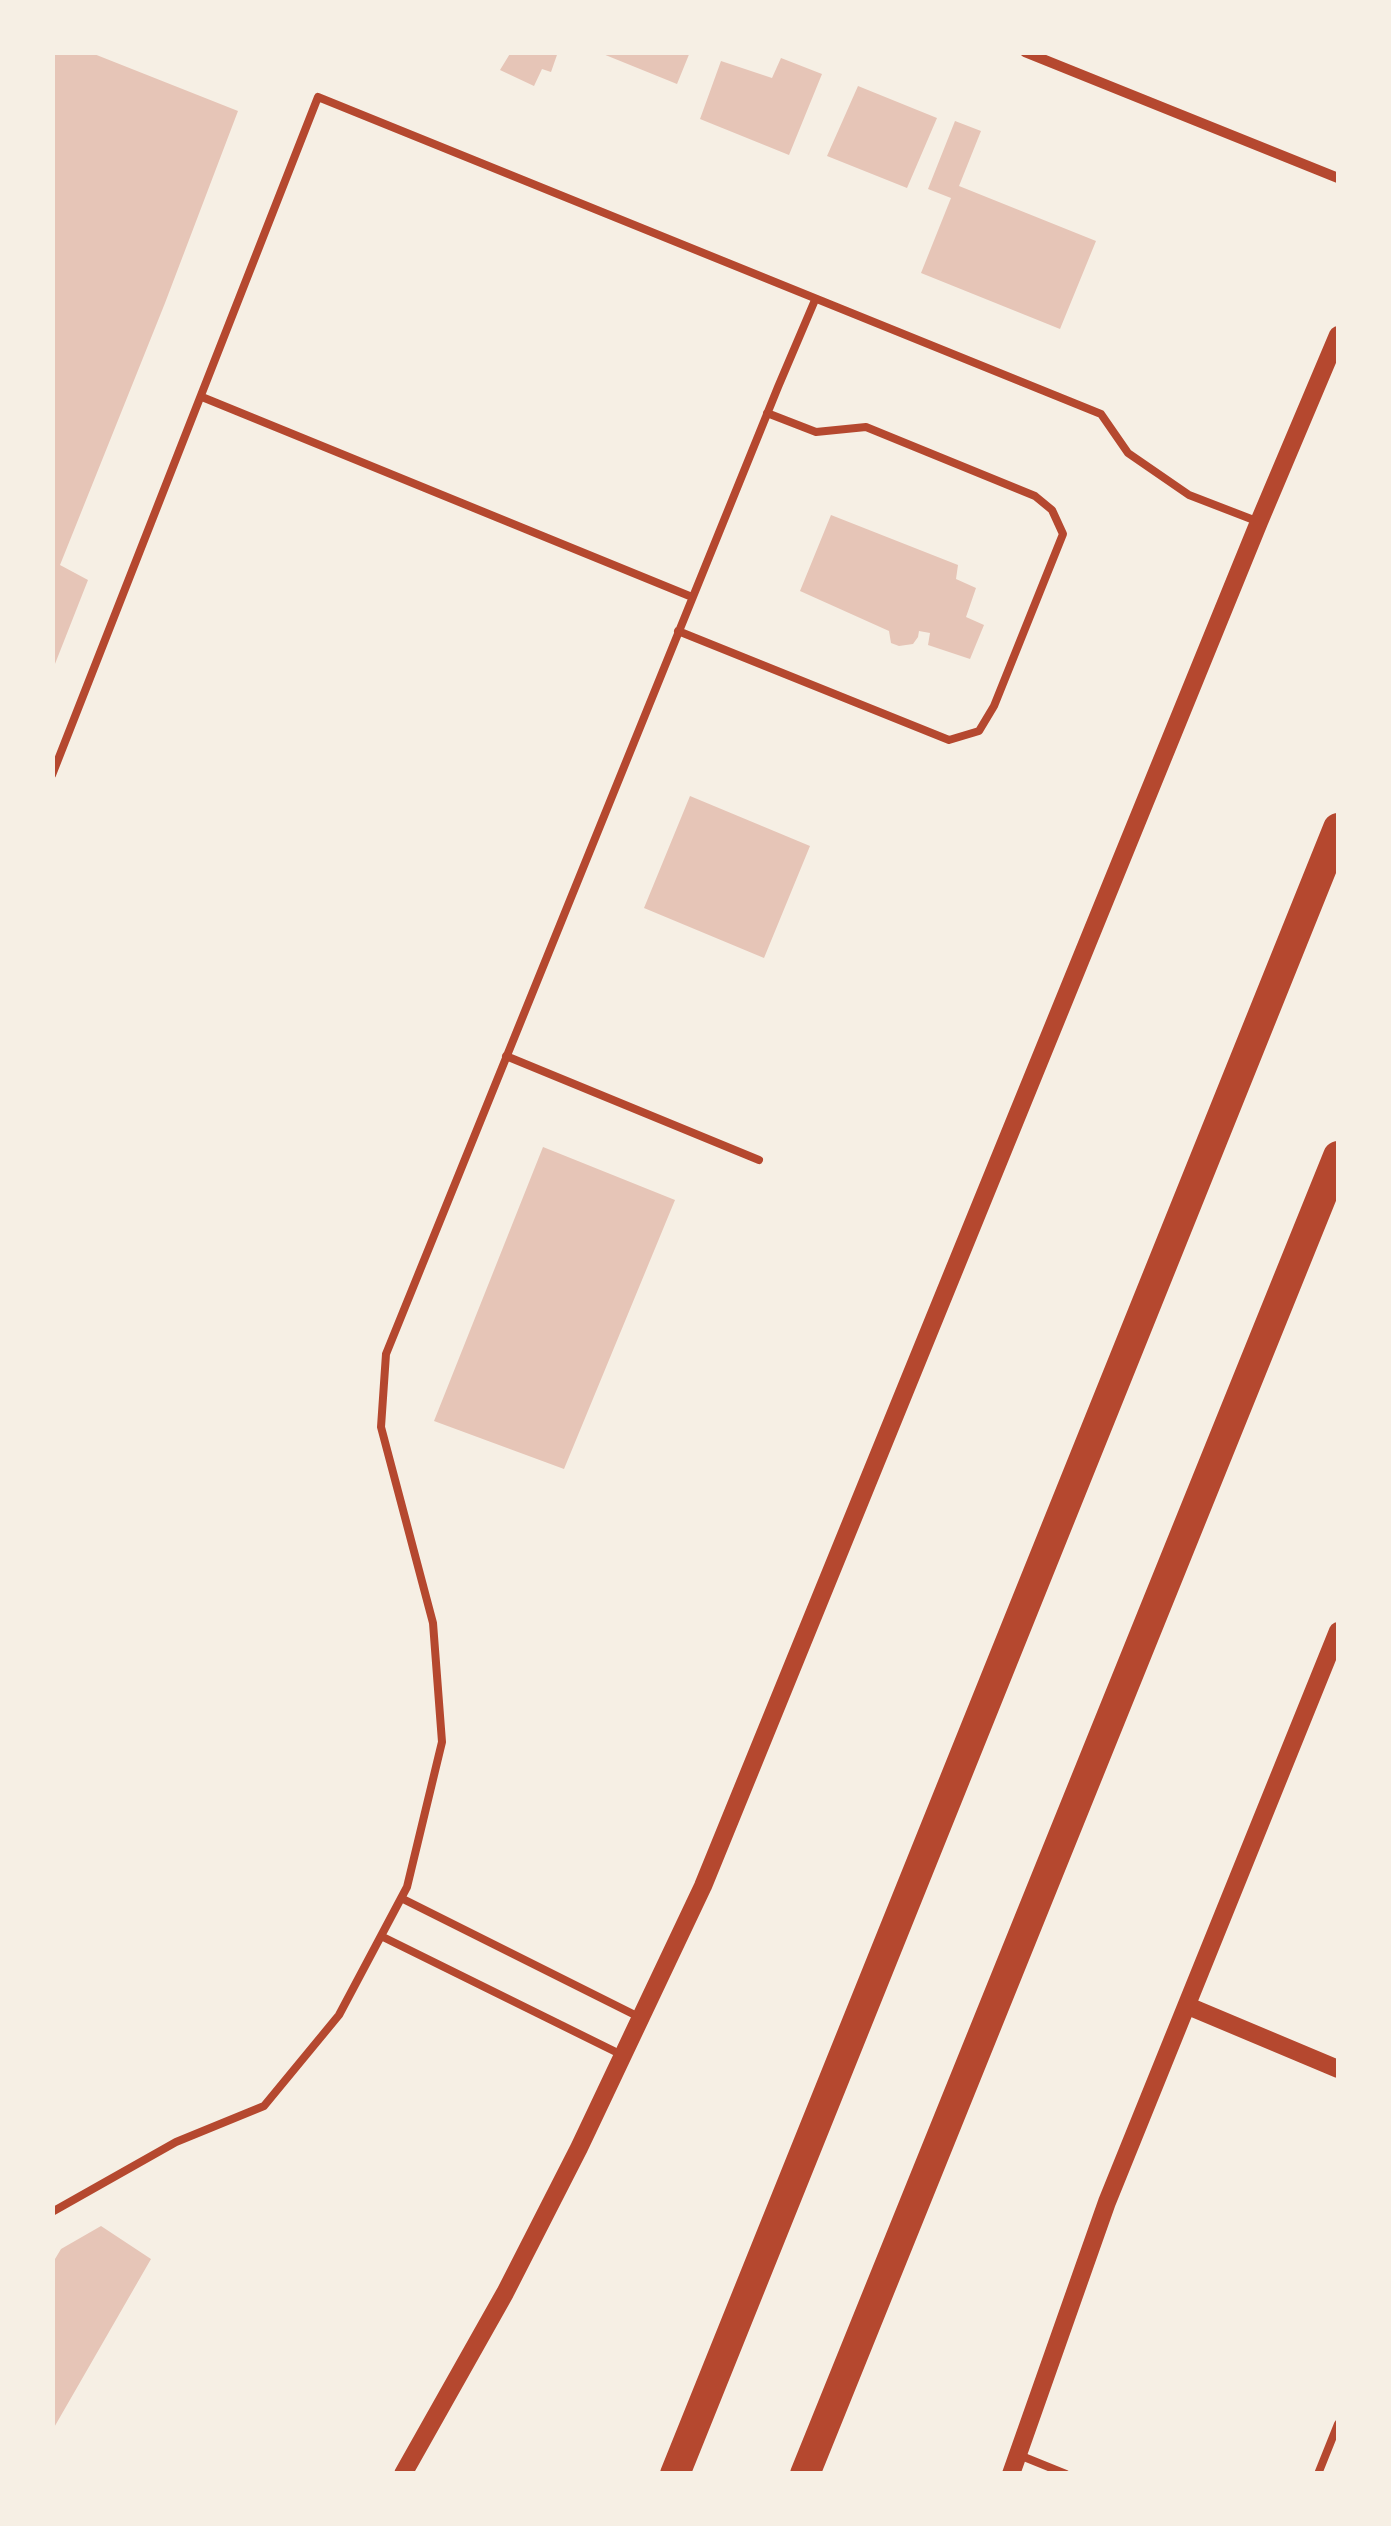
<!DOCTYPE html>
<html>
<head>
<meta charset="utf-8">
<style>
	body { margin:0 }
	#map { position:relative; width:1391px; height:2526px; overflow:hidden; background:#f6efe4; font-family:Merriweather,serif }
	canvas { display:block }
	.frame { position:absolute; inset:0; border:55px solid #f6efe4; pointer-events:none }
</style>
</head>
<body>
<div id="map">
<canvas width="1391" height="2526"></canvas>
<div class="frame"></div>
</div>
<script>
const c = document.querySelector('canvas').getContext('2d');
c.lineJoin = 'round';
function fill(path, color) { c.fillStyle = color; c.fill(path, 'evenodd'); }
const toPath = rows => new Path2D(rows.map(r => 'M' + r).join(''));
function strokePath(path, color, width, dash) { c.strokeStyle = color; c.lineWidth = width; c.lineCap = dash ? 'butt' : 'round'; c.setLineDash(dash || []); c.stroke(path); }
const building = toPath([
	[52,52,89,52,238,111,165,303,60,565,88,580,53,669],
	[511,52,558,52,551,72,542,69,534,86,500,70],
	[598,52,690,52,677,84],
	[781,58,822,74,789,155,700,119,721,61,772,78],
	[858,86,937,118,907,188,827,156],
	[955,121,981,131,959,186,1096,241,1060,329,921,273,951,198,928,189],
	[831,515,958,565,956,579,976,588,966,617,984,625,970,659,928,645,930,633,919,631,918,637,913,644,899,646,891,643,889,631,800,591],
	[690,796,810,846,764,958,644,908],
	[543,1147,675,1200,564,1469,434,1421],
	[101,2226,151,2259,52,2431,52,2264,61,2249]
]);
const service = toPath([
	[202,397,692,597],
	[678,631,949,740,979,731,994,706,1063,534,1052,510,1035,496,866,427,816,432,767,413],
	[52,775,318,97,1101,414,1128,453,1189,495,1259,522],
	[506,1056,759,1160],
	[401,1898,641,2018],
	[381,1936,624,2056],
	[52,2212,176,2142,264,2106,339,2015,407,1887,442,1742,433,1623,381,1427,386,1354,778,387,815,300],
	[1019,2455,1066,2474],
	[1318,2474,1338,2424]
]);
const minor = toPath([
	[1025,52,1338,178]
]);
const tertiary = toPath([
	[1188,2006,1338,2069],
	[403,2474,505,2293,579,2148,703,1886,1259,522,1338,335],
	[1011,2474,1107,2202,1338,1631]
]);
const motorway = toPath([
	[675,2474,1338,828],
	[805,2474,1338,1156]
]);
fill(building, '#e6c5b7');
strokePath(service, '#b5482f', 8);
strokePath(minor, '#b5482f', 10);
strokePath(tertiary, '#b5482f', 18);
strokePath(motorway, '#b5482f', 30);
</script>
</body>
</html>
